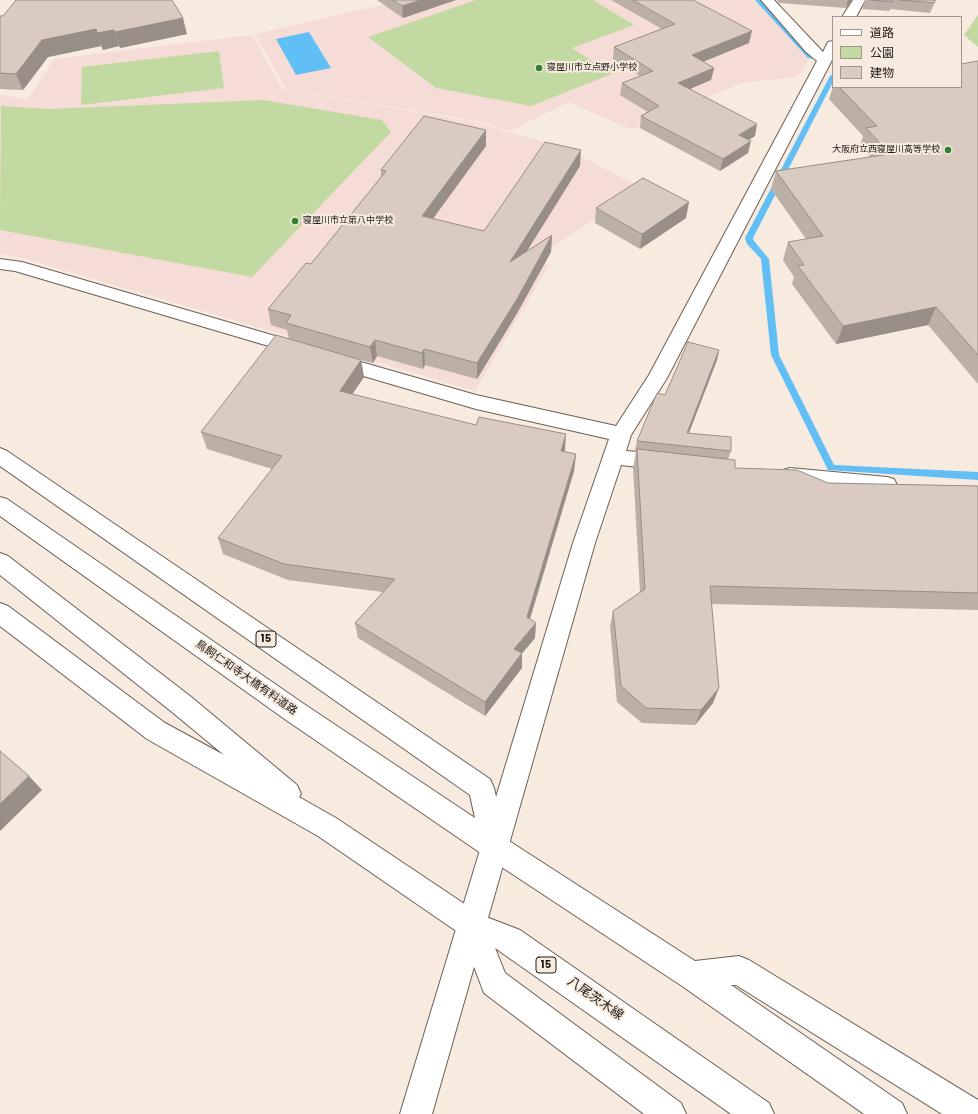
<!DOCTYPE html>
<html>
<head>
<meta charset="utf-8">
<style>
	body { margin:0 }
	#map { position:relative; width:978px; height:1114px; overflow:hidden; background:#f7eadf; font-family:Poppins,"Noto Sans JP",sans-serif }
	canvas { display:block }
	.legend { position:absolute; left:832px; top:16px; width:130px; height:72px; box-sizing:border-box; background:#f7eadf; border:1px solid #a0968f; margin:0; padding:5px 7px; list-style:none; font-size:12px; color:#1e1916 }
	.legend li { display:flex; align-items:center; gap:8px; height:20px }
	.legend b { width:20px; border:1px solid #a0968f }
</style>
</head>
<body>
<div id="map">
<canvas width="978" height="1114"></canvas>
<ul class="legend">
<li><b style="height:5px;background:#fff"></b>道路</li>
<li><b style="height:11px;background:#c2d9a1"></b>公園</li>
<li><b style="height:11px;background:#d9cbc1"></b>建物</li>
</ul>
</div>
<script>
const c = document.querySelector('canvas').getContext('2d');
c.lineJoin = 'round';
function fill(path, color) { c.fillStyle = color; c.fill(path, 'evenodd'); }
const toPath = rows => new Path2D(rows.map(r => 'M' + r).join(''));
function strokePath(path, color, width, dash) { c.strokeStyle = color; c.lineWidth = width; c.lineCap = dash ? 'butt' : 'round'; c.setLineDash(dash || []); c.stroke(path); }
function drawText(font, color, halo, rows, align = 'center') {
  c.font = font + ' Poppins,"Noto Sans JP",sans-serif'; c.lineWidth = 4; c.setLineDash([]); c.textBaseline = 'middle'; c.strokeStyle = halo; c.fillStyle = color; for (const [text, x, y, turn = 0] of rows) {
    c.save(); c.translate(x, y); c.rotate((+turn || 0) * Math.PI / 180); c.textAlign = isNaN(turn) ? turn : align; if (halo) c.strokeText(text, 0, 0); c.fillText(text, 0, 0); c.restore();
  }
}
const education = toPath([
	[394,0,753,0,760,5,809,59,797,77,741,83,632,130,569,102,510,131,483,122,286,89,255,34,378,6],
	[252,35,282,89,480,123,571,151,641,188,536,258,549,265,475,391,26,259,0,254,0,95,28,99,54,59]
]);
const green = toPath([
	[476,0,593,0,634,25,572,48,612,74,531,106,436,88,368,37],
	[978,15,978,47,964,35],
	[219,51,224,88,81,105,82,67],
	[263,100,382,120,391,132,252,277,0,230,1,106,49,109]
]);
const water = toPath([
	[309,32,331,68,296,75,276,39]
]);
const stream = toPath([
	[755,0,761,0,812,56,816,57,816,59,808,58,755,0],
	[833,74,833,82,753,238,754,241,769,259,779,355,834,465,978,472,978,480,828,470,771,355,761,259,747,244,745,238,830,76,833,74]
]);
const street = toPath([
	[761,0,774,0,823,52,828,42,833,41,833,58,667,378,631,435,626,451,665,454,672,457,675,462,672,467,665,470,621,465,595,543,432,1114,400,1114,573,543,609,439,476,409,326,365,324,360,326,355,333,354,476,395,616,426,649,375,817,61,806,52,761,0],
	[853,0,865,0,856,17,842,17,853,0],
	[0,259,22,262,306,345,308,349,306,353,299,355,15,271,0,269,0,259],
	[790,468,887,477,894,479,897,485,894,491,887,493,790,484,783,482,780,476,783,470,790,468]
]);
const primary = toPath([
	[0,448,7,451,490,779,494,788,506,839,695,961,739,956,749,960,978,1100,978,1114,942,1114,736,985,731,985,902,1103,907,1114,864,1114,682,986,485,856,286,720,0,516,0,497,7,499,304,704,475,818,470,795,0,466,0,448],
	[0,553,8,556,190,696,297,785,301,794,299,797,336,818,481,915,520,930,769,1103,774,1114,731,1114,495,948,505,973,681,1103,686,1114,644,1114,484,993,462,935,318,836,147,739,0,626,0,603,8,606,165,723,224,755,172,712,0,575,0,553]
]);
const wall = toPath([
	[377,0,456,0,403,18],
	[611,0,693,0,749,43,703,62,714,68,711,80,689,89,755,136,748,140,748,153,720,171,640,128,641,116,648,112,620,95,622,83,640,76,613,59,614,47,662,29],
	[777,0,852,0,846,8,779,3],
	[865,0,936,0,930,13,890,9,890,11,862,9],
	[0,16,187,34,120,48,119,46,103,50,101,46,48,57,23,90,0,89],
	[978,61,978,384,928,325,836,344,792,284,794,277,783,260,788,242,806,239,771,189,776,171,870,157,860,146,863,136,829,99,833,87,961,87],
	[486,146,433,219,484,231,580,166,527,251,552,235,551,252,516,315,477,379,425,365,423,369,377,356,373,363,361,360,364,377,352,394,565,451,564,452,576,454,574,471,530,619,535,638,522,653,522,668,485,716,358,638,355,623,383,592,288,580,223,554,218,538,272,469,207,449,201,432,289,339,287,330,271,325,268,309,311,264,381,177,381,170],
	[596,208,686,218,640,249,595,223],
	[719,350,717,360,689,433,731,451,728,459,735,468,828,483,978,486,978,610,711,604,713,703,695,725,642,723,617,702,610,627,613,611,640,592,633,468,636,451,635,451,637,441,665,395]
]);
const shadedWall = toPath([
	[421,0,456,0,403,18,402,6],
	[848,0,852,0,846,8],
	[183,18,187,34,120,48,115,32],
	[96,29,101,46,48,57,23,90,16,74,42,40],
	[114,30,119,46,103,50,97,33],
	[752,31,749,43,690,67,692,55],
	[714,68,711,80,676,95,678,83],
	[757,124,755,136,736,148,739,135],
	[486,130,486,146,423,232,422,216],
	[751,141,748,153,720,171,723,159],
	[581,150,580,166,510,278,510,262],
	[689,202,686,218,640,249,642,234],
	[552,235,551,252,516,315,477,379,477,363],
	[936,307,928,325,836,344,843,326],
	[375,340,377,356,373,363,370,347],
	[424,349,425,365,423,369,422,353],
	[719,350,717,360,685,443,687,433],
	[361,360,364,377,343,408,340,391],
	[566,434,565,451,560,468,561,451],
	[576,454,574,471,526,632,527,617],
	[536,623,535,638,514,663,514,649],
	[522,653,522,668,485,716,485,702],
	[719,688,713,703,695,725,701,710],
	[29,776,42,790,0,831,0,804]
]);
const building = toPath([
	[16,0,172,0,183,18,115,32,114,30,97,33,96,29,42,40,16,74,0,73,0,16,3,16,16,0],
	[393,0,421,0,402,6,393,0],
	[633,0,693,0,752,31,692,55,714,68,678,83,757,124,739,135,751,141,723,159,641,116,659,106,622,83,653,71,614,47,675,24,633,0],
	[871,0,892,0,893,2,871,0],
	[900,0,935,0,934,3,900,0],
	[978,61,978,355,936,307,843,326,798,266,804,265,788,242,823,236,776,171,890,154,866,128,877,126,839,87,961,87,961,64,978,61],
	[424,116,486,130,422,216,484,231,545,142,581,150,510,262,552,235,517,299,477,363,424,349,422,353,375,340,370,347,286,323,291,315,268,309,306,263,311,264,386,171,381,170,424,116],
	[643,178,689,202,642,234,596,208,643,178],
	[276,335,361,360,340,391,476,425,479,417,566,434,561,451,576,454,527,617,536,623,514,649,522,653,485,702,355,623,395,579,284,564,218,538,282,456,201,432,276,335],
	[688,342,719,350,687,433,731,437,731,451,637,441,657,393,665,395,688,342],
	[637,449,735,460,735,468,797,470,828,483,978,486,978,593,710,586,719,688,701,710,646,708,621,686,613,611,645,589,637,449],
	[0,751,29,776,0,804,0,751]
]);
const markers = [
	[539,68,4,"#2c8331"],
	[948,150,4,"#2c8331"],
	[295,221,4,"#2c8331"]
];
const farPoinames = [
	["寝屋川市立点野小学校",547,68],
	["大阪府立西寝屋川高等学校",940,150,"right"],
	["寝屋川市立第八中学校",303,221]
];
const shields = [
	[266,639,20],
	[546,965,20]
];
const shieldNames = [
	["15",266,639],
	["15",546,965]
];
const streetNames = [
	["鳥飼仁和寺大橋有料道路",246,678,35]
];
const nearStreetnames = [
	["八尾茨木線",595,999,35]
];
fill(education, '#f6dcd7');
fill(green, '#c2d9a1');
fill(water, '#62bff5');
fill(stream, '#62bff5');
strokePath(street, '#6b6056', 2);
strokePath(primary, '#6b6056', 2);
fill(street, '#fff');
fill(primary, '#fff');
fill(wall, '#bbafa6');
fill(shadedWall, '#988e87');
fill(building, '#d9cbc1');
strokePath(building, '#988e87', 1);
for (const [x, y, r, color] of markers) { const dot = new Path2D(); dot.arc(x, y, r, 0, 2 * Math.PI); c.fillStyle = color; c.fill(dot); strokePath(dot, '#f7eadf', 1.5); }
drawText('9px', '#1e1916', '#f7eadf', farPoinames, 'left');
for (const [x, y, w] of shields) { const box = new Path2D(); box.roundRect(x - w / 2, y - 8, w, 16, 3); c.fillStyle = '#f7eadf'; c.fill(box); strokePath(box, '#1e1916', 1); }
drawText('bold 10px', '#1e1916', null, shieldNames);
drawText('11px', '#1e1916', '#f7eadf', streetNames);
drawText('13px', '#1e1916', '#f7eadf', nearStreetnames);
</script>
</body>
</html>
